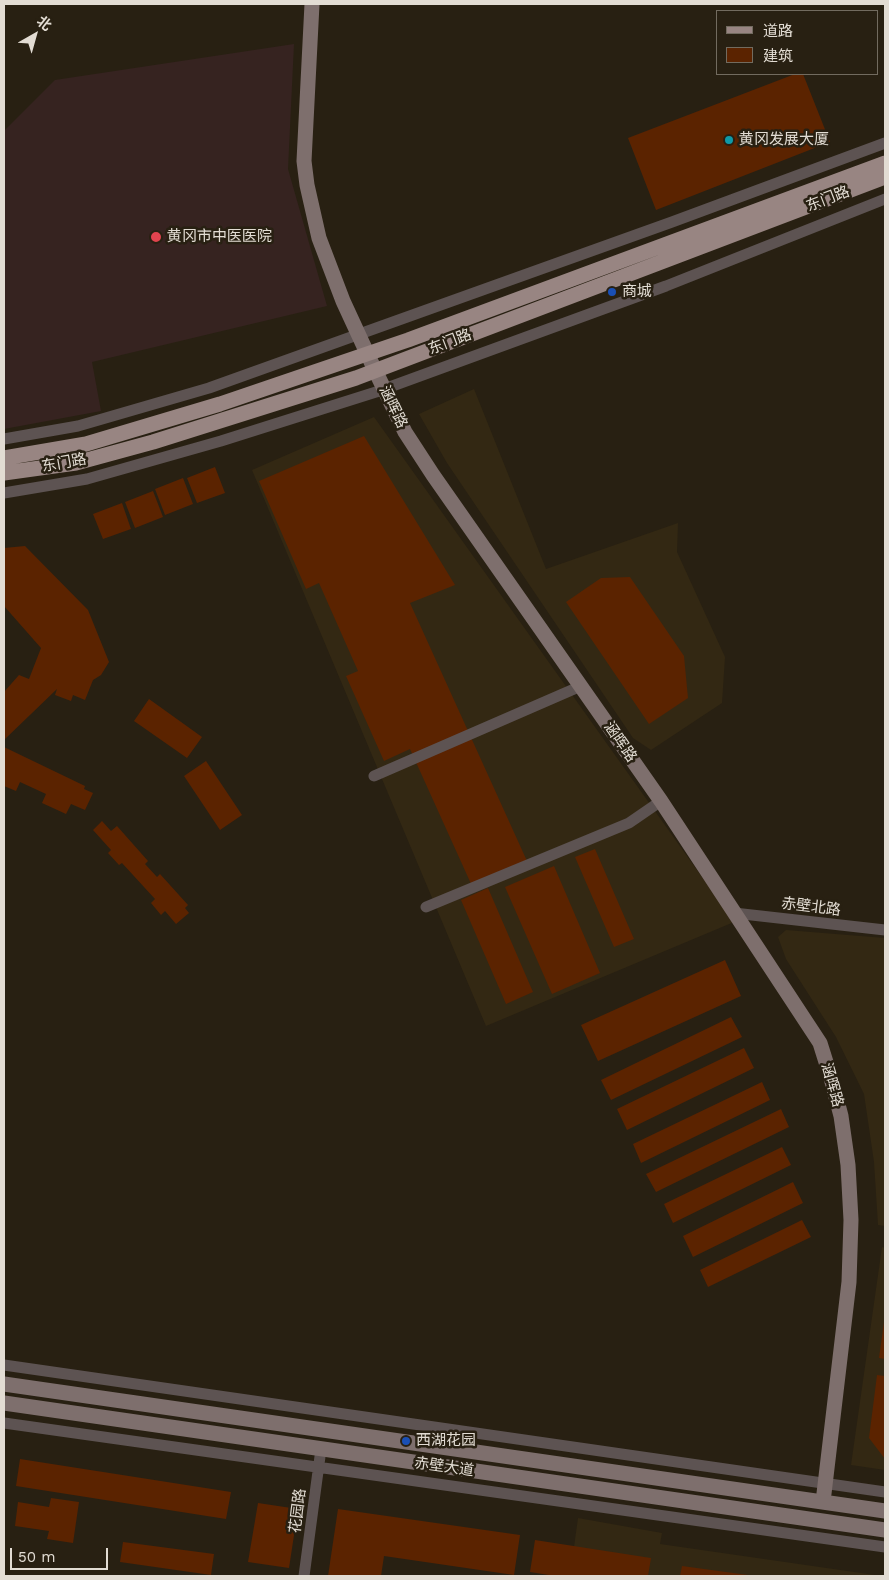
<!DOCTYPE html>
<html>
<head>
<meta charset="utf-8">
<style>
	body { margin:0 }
	#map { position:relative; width:889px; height:1580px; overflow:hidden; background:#282012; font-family:"Work Sans","Noto Sans SC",sans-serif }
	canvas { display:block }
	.frame { position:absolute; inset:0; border:5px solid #e2dcd3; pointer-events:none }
	.legend { position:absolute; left:716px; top:10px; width:162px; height:65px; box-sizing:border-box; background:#282012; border:1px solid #726b5f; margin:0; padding:6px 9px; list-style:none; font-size:15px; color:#e2dcd3 }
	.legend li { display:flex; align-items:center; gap:10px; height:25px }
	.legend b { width:25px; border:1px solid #726b5f }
	.north { position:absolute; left:10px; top:10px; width:50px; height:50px; -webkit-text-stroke:4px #282012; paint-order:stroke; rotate:38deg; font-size:14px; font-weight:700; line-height:20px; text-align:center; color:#e2dcd3 }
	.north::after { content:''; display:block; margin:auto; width:18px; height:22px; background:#e2dcd3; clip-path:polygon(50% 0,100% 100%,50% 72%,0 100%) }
	.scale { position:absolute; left:10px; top:1548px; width:98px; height:22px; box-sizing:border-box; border:2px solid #e2dcd3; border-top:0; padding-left:6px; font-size:15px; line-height:18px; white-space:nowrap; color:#e2dcd3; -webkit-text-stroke:4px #282012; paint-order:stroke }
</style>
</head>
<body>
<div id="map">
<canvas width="889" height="1580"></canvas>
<div class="frame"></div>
<ul class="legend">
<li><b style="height:6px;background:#988582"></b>道路</li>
<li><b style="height:14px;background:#5b2300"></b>建筑</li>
</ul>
<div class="north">北</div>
<div class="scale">50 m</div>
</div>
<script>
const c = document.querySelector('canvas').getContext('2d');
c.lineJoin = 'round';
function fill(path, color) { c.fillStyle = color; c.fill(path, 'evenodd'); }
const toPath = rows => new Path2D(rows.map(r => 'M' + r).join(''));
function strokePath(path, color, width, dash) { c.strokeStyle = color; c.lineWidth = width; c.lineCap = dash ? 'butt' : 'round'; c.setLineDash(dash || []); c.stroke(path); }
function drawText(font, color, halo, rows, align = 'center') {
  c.font = font + ' "Work Sans","Noto Sans SC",sans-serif'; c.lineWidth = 5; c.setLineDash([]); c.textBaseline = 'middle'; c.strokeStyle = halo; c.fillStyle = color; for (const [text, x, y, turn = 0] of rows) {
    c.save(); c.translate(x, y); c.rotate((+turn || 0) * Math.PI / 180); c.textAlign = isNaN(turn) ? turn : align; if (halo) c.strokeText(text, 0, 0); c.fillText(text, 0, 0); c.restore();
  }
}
const built = toPath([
	[474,389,546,569,678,523,677,552,725,657,722,703,651,750,633,738,447,463,419,414],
	[374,417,734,922,486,1026,252,470],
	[786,930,885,938,885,1226,878,1225,874,1162,864,1094,836,1037,786,959,778,937],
	[882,1247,885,1248,885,1470,851,1465],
	[578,1518,662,1533,660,1544,882,1576,570,1576]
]);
const medical = toPath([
	[294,44,288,169,327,306,92,362,101,411,4,429,4,131,55,80]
]);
const building = toPath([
	[795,74,803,74,830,142,656,210,628,138],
	[364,436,455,585,410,603,527,861,472,886,410,749,384,761,346,676,358,671,319,583,306,589,259,481],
	[215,467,225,493,197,503,187,478],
	[183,478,193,504,165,515,155,489],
	[153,491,163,517,135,528,125,502],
	[122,503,131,529,103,539,93,514],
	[25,546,88,610,109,662,101,675,93,680,85,700,73,695,71,701,55,695,57,689,4,740,4,692,19,675,29,679,41,648,4,606,4,548],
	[630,577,684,656,688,698,649,724,566,602,601,578],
	[149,699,202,737,187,758,134,721],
	[4,747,85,786,84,789,93,793,85,810,71,804,66,814,42,803,46,794,20,782,16,791,4,786],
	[206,761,242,815,220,830,184,776],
	[102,821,111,831,117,826,148,861,145,864,157,877,160,874,188,905,185,908,189,913,176,924,165,911,161,915,151,903,155,899,122,863,119,865,108,853,111,850,93,830],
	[595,849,634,939,614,947,575,857],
	[554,866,600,973,552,994,505,887],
	[488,888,533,992,506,1004,461,900],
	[725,960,741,996,598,1061,581,1025],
	[731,1017,742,1037,611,1100,601,1080],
	[744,1048,754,1068,627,1130,617,1109],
	[762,1082,770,1100,641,1163,633,1144],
	[781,1109,789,1127,656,1192,646,1174],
	[782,1147,791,1165,673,1223,664,1204],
	[793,1182,803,1203,693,1257,683,1236],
	[802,1220,811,1237,708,1287,700,1270],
	[884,1322,885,1322,885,1359,879,1358],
	[877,1375,885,1376,885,1459,869,1438],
	[20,1459,231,1492,226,1519,16,1486],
	[51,1498,79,1502,73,1543,47,1539,49,1531,15,1526,18,1502,49,1507],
	[258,1503,298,1509,289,1568,248,1562],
	[338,1509,520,1535,514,1575,384,1556,381,1576,328,1576],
	[535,1540,651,1558,648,1576,555,1576,530,1572],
	[123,1542,214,1554,211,1575,120,1562],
	[682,1566,748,1575,748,1576,680,1576]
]);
const street = toPath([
	[4,439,78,426,209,388,672,222,885,143],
	[4,493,87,479,221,441,376,392,666,286,885,199],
	[374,776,581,686],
	[426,907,629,823,661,801],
	[734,913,885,930],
	[4,1365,885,1492],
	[4,1423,885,1547],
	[304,1576,321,1449]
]);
const secondary = toPath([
	[312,4,304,161,307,185,319,238,343,301,373,366,405,432,433,475,661,801,820,1043,831,1078,841,1116,848,1165,851,1220,849,1282,823,1502],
	[4,1384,885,1511],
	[4,1403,885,1530]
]);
const primary = toPath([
	[4,458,86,444,220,404,408,340,885,163],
	[4,473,76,463,153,442,356,378,885,177]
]);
const markers = [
	[729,140,5,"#0f9aa8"],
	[156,237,6,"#e0444e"],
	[612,292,5,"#1a4fb4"],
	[406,1441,5,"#1a4fb4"]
];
const poiNames = [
	["黄冈发展大厦",739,140],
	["黄冈市中医医院",167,237],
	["商城",622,292],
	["西湖花园",416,1441]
];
const streetNames = [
	["东门路",828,199,-21],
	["东门路",450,342,-21],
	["涵晖路",393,407,64],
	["东门路",64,463,-10],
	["涵晖路",620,742,55],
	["赤壁北路",811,907,7],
	["涵晖路",832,1085,74],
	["赤壁大道",444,1467,8],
	["花园路",298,1511,-83]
];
fill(built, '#332813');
fill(medical, '#362320');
fill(building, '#5b2300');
strokePath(street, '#5d5352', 11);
strokePath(secondary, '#7e6f6d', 15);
strokePath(primary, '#988582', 15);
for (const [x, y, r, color] of markers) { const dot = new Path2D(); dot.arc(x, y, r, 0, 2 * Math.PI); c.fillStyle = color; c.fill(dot); strokePath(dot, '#282012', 2); }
drawText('15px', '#e2dcd3', '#282012', poiNames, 'left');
drawText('15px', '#e2dcd3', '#282012', streetNames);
</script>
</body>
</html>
